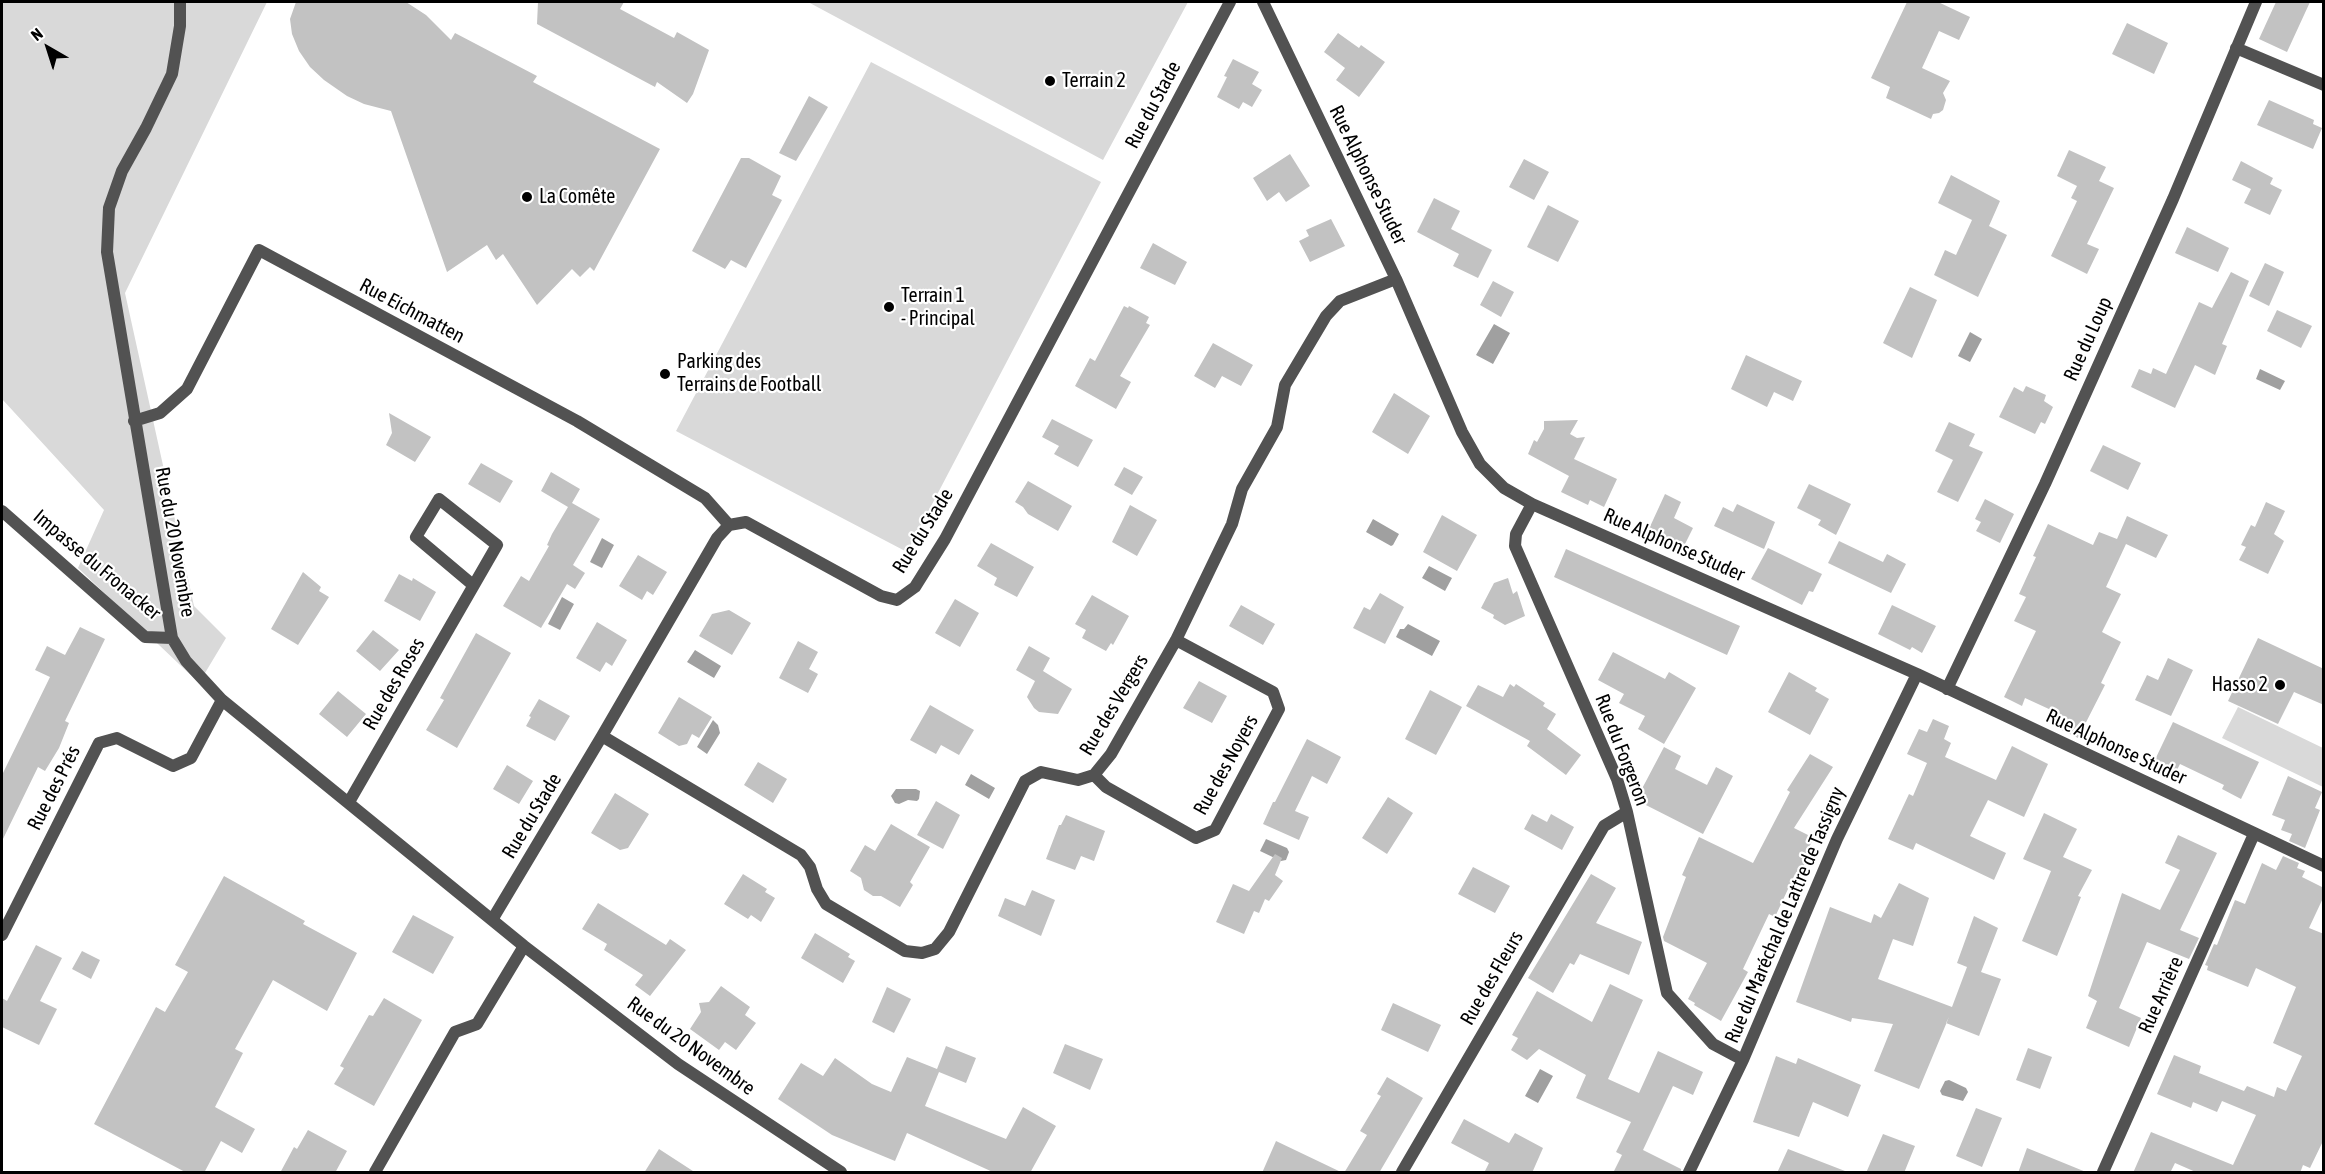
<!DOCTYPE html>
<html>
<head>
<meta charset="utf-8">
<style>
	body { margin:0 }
	#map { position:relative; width:2325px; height:1174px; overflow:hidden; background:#fff; font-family:"Asap Condensed",sans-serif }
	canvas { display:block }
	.frame { position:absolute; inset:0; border:3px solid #000; pointer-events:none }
	.north { position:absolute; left:18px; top:18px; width:60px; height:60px; -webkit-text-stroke:4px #fff; paint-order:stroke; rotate:321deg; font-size:16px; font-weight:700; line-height:24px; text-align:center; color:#000 }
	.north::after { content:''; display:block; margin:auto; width:21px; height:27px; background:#000; clip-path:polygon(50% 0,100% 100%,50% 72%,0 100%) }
</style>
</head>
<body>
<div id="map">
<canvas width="2325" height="1174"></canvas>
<div class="frame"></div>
<div class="north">N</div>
</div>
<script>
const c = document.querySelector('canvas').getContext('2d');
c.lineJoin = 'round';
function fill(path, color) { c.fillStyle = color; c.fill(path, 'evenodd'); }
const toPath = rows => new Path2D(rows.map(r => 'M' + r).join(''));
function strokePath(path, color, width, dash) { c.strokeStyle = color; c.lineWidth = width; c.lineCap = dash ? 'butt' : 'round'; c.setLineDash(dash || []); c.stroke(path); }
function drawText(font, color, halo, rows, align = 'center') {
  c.font = font + ' "Asap Condensed",sans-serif'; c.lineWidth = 4.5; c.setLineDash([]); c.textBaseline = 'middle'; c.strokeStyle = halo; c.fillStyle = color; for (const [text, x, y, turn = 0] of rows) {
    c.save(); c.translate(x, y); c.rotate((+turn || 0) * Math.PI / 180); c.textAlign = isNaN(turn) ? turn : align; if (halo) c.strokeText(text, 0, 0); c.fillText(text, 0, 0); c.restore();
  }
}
const green = toPath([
	[2,2,267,2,125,293,194,606,226,638,199,683,78,568,104,510,2,399],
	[808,2,1188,2,1103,160],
	[871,62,1101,182,907,552,676,431],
	[2238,707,2323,748,2323,787,2222,738]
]);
const water = toPath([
	[1494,324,1510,333,1493,364,1476,355],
	[1970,332,1982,339,1970,362,1958,356],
	[2260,369,2285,381,2280,390,2256,379],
	[1373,519,1399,534,1393,545,1391,546,1366,532],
	[602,538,614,545,602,568,590,562],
	[1429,566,1452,578,1445,591,1422,578],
	[562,597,574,604,560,630,548,624],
	[1408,624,1440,641,1432,656,1396,637,1400,629,1404,629],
	[695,650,721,666,714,678,687,662],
	[713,720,718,725,720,733,707,754,697,747],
	[971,774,995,788,989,799,965,785],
	[896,789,916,789,920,791,919,799,917,801,908,800,899,804,895,803,891,796],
	[1266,839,1287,848,1289,852,1286,860,1281,861,1260,851],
	[1540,1069,1553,1076,1538,1103,1525,1096],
	[1949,1080,1966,1088,1968,1092,1963,1101,1942,1095,1940,1091,1945,1081]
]);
const building = toPath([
	[296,2,406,2,426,15,451,40,455,33,537,76,533,82,660,149,594,271,590,267,580,277,572,269,537,305,503,254,496,260,487,245,447,272,391,111,364,104,347,96,324,80,310,67,299,51,292,34,290,19],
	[538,2,624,2,620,9,674,38,677,32,709,50,693,94,687,103,657,82,655,87,537,24],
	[1907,2,1938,2,1970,17,1959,40,1939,31,1922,68,1950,81,1943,93,1946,100,1943,110,1939,113,1933,114,1931,119,1886,98,1890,87,1871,78],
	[2276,2,2310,2,2287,52,2259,39],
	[2127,23,2168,43,2154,74,2112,54],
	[1338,33,1359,48,1361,45,1385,62,1359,97,1336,80,1345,68,1324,52],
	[1233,59,1259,72,1252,84,1262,90,1252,107,1243,102,1239,109,1217,97,1227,77,1224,76],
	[809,96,828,107,796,161,779,153],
	[2269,100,2314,120,2313,124,2322,128,2313,149,2257,125],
	[2069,150,2106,167,2099,181,2114,188,2087,244,2099,249,2087,274,2051,256,2077,201,2071,198,2077,186,2057,176],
	[1290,154,1310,186,1286,202,1279,192,1267,201,1253,178],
	[741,158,749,158,781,176,772,195,782,200,746,268,731,260,725,269,692,251],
	[1524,159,1549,172,1534,200,1509,187],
	[2241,161,2273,178,2270,184,2282,190,2270,215,2244,203,2251,189,2232,180],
	[1951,175,2000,201,1989,226,2007,235,1978,297,1934,275,1945,250,1956,255,1972,220,1938,203],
	[1434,198,1460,211,1451,229,1492,250,1478,278,1453,266,1459,254,1417,232],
	[1548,205,1579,221,1558,262,1527,247],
	[1331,219,1345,246,1310,262,1299,241,1309,236,1306,230],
	[2187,227,2229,248,2218,272,2175,253],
	[1153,243,1187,262,1175,285,1140,268],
	[2265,263,2284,272,2269,306,2249,296],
	[2231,272,2249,281,2222,344,2227,346,2215,375,2195,365,2175,408,2131,387,2139,369,2151,374,2153,368,2166,374,2199,302,2212,308],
	[1493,281,1514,292,1501,317,1480,305],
	[1910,287,1937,300,1912,358,1883,343],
	[1124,306,1128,308,1129,306,1149,317,1146,323,1150,325,1120,376,1131,382,1116,409,1075,386,1090,358,1095,361],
	[2277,310,2312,326,2301,348,2267,331],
	[1213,343,1253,365,1241,386,1222,376,1215,388,1194,376],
	[1746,355,1802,381,1793,401,1774,392,1767,407,1731,389],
	[2026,386,2046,395,2044,401,2053,407,2045,424,2041,422,2035,434,1999,417,2014,387,2023,392],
	[1394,393,1430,416,1408,454,1372,432],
	[389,413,431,437,415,462,386,445,392,433],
	[1052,419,1093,440,1078,467,1054,454,1059,446,1042,437],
	[1578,420,1570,434,1577,438,1585,437,1574,459,1617,479,1604,507,1590,500,1588,505,1561,492,1569,476,1528,454,1534,440,1537,442,1544,429,1544,421],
	[1949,422,1975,434,1969,446,1983,452,1958,502,1937,492,1953,460,1935,451],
	[2103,445,2141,463,2128,490,2090,471],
	[481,463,513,481,500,503,468,484],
	[1124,467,1143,477,1132,495,1114,485],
	[551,472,580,489,572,503,600,519,573,565,585,573,575,589,567,584,541,628,503,606,521,576,529,581,549,546,547,545,552,534,568,507,541,491],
	[1028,481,1072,506,1058,531,1028,514,1023,507,1015,502],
	[1809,484,1851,504,1836,535,1818,525,1821,520,1797,508],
	[1665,494,1681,502,1674,518,1693,528,1683,548,1648,531],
	[1985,499,2014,514,2000,543,1976,531,1981,522,1975,519],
	[2266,502,2285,511,2274,534,2284,541,2268,574,2239,560,2246,547,2241,545,2251,525,2255,527],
	[1737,504,1775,522,1764,549,1714,526,1723,507,1733,512],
	[1130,505,1157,520,1137,556,1112,542],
	[1442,515,1477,535,1457,571,1423,552],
	[2127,516,2168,535,2156,558,2126,544,2106,587,2121,594,2102,632,2121,642,2101,683,2105,685,2078,738,2056,727,2062,715,2025,698,2022,706,2004,697,2036,631,2014,621,2026,597,2019,594,2036,557,2033,556,2048,524,2093,545,2099,532,2117,539],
	[1839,541,1883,562,1887,554,1906,564,1891,593,1828,563],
	[991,543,1034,567,1017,597,994,585,997,578,977,566],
	[1768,548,1822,574,1813,592,1809,591,1802,605,1751,579],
	[1566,549,1740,626,1727,655,1554,577],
	[638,555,667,572,653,595,647,591,642,600,619,586],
	[303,572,321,587,319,591,329,597,298,645,271,629],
	[399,574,412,581,413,578,436,592,420,621,384,601],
	[1508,578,1513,594,1517,591,1525,616,1505,625,1493,618,1494,615,1481,608,1494,583],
	[1380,593,1404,607,1385,644,1353,628,1364,607,1370,610],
	[1092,595,1129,616,1113,645,1111,643,1106,651,1082,638,1086,630,1075,624],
	[955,599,979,613,960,647,935,633],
	[1241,605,1275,624,1263,645,1229,626],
	[1892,605,1936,626,1922,653,1912,647,1910,650,1878,634],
	[729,610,751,623,732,655,699,636,712,614],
	[597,622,627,640,612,666,606,662,600,672,576,658],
	[80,627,105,639,65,721,69,723,59,748,45,771,38,767,2,841,2,775,50,677,35,670,47,646,65,655],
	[373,630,399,650,380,671,356,651],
	[476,633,511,653,457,748,426,730,444,700,440,698],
	[2258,638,2324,669,2324,705,2294,692,2278,724,2228,701],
	[798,641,818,652,809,669,818,674,808,693,779,678],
	[1029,646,1050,658,1043,671,1072,689,1058,714,1039,712,1034,708,1027,697,1035,681,1016,670],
	[1613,652,1665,679,1669,672,1696,688,1664,744,1638,729,1645,716,1619,703,1624,694,1598,680],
	[2168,658,2193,670,2171,716,2135,700,2147,675,2158,680],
	[1789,672,1817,688,1815,691,1829,699,1810,735,1768,712],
	[1199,681,1227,696,1212,723,1183,708],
	[1510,684,1514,687,1516,684,1545,703,1543,706,1556,714,1547,729,1581,755,1566,775,1527,746,1530,741,1466,706,1478,685,1503,697],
	[1430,690,1462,707,1436,755,1405,739],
	[338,691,366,714,347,737,319,714],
	[679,697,712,717,699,738,692,734,687,744,679,746,658,733],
	[539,699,570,716,555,741,526,726,531,717,529,716],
	[930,705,974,730,959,755,941,745,936,754,910,740],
	[1933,719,1949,726,1944,739,1951,743,1945,757,1996,780,2012,746,2048,764,2024,817,1988,800,1970,836,2006,853,1994,880,1916,843,1913,850,1888,839,1909,794,1913,796,1927,763,1907,754,1919,729,1927,732],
	[2173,722,2259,762,2241,799,2222,789,2224,785,2180,764,2174,776,2152,766],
	[1307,739,1341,757,1327,784,1312,776,1295,811,1309,817,1299,840,1263,824,1273,802,1275,802],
	[1664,747,1681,756,1675,769,1707,785,1716,767,1733,776,1703,834,1636,800],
	[1810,754,1833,767,1794,828,1814,838,1808,849,1812,851,1798,876,1795,874,1775,917,1769,914,1743,969,1748,972,1721,1021,1694,1005,1695,1003,1688,999,1707,963,1664,941,1663,937,1686,877,1682,875,1699,837,1753,863,1790,792,1787,790],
	[758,762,787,779,773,803,744,785],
	[507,765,533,781,519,804,493,789],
	[2288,776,2322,792,2315,808,2320,810,2305,848,2289,841,2292,834,2281,830,2285,820,2272,815],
	[615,793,649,814,628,848,620,850,591,833],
	[1388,797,1413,813,1387,854,1362,838],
	[936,801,960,815,943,849,917,835],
	[2044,813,2077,829,2063,857,2092,870,2078,896,2081,897,2057,956,2022,941,2051,871,2023,859],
	[1532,814,1547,822,1551,814,1574,827,1562,850,1524,829],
	[1066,815,1105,831,1094,861,1081,856,1075,870,1046,859,1059,825,1061,825],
	[891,824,930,847,910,882,913,885,900,907,881,896,873,896,864,890,861,878,850,871,865,845,875,851],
	[2178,835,2217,853,2180,930,2199,938,2189,959,2147,942,2119,1008,2141,1018,2129,1047,2086,1028,2097,1001,2088,996,2122,893,2160,910,2180,870,2165,863],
	[1275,854,1282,858,1275,875,1283,881,1269,901,1265,899,1259,913,1254,911,1244,934,1216,922,1233,884,1249,891],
	[2283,856,2299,863,2297,868,2305,871,2302,877,2324,888,2324,896,2309,928,2324,934,2324,1139,2310,1168,2303,1165,2300,1173,2198,1173,2175,1163,2170,1173,2133,1173,2151,1132,2233,1165,2256,1115,2222,1101,2217,1112,2193,1102,2191,1108,2157,1094,2174,1055,2201,1066,2199,1073,2244,1091,2247,1086,2274,1097,2277,1087,2286,1091,2302,1056,2273,1043,2296,987,2256,968,2248,987,2207,970,2208,966,2205,965,2214,944,2217,945,2235,900,2245,904,2262,863,2276,870],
	[1473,867,1510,886,1495,913,1458,894],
	[743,874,767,889,765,892,775,898,761,922,751,915,748,919,724,904],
	[1591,874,1616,888,1596,923,1642,942,1629,975,1580,954,1574,965,1570,963,1553,993,1528,978],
	[224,876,305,921,303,924,357,953,327,1011,273,980,235,1049,243,1053,215,1107,255,1129,242,1153,221,1141,204,1173,187,1173,94,1124,156,1007,165,1012,188,972,175,965],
	[1899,883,1929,898,1913,946,1893,939,1878,979,1952,1007,1967,967,1957,963,1974,916,1998,928,1981,972,2001,979,1979,1036,1946,1023,1949,1017,1919,1089,1874,1071,1893,1024,1852,1018,1851,1022,1796,1002,1830,907,1871,923,1874,914,1881,918],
	[1032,890,1055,900,1041,936,998,916,1005,898,1025,906],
	[598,903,666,945,670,939,686,950,650,996,635,985,643,975,604,950,607,944,582,929],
	[413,915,454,937,433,974,392,952],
	[815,933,850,954,848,957,855,961,843,983,801,958],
	[36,945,62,958,40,1001,57,1009,39,1045,2,1027,2,998,7,1001],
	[82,951,100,960,91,979,72,969],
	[1610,984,1643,1000,1608,1079,1639,1093,1658,1051,1703,1072,1693,1095,1673,1086,1643,1150,1681,1169,1681,1173,1613,1173,1622,1155,1616,1152,1631,1122,1576,1098,1586,1075,1539,1049,1527,1060,1511,1050,1518,1038,1512,1035,1537,991,1592,1022],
	[721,986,750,1007,745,1015,756,1023,736,1050,725,1042,719,1050,690,1029,701,1012,699,1003,709,1002],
	[887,987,911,999,894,1033,872,1022],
	[384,998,422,1020,374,1106,334,1084,344,1068,340,1066,369,1015,373,1016],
	[1393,1003,1441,1025,1428,1052,1381,1030],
	[1065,1044,1103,1059,1090,1090,1053,1073],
	[946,1046,976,1058,966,1083,939,1072,925,1106,1006,1139,1023,1107,1056,1126,1030,1173,995,1173,907,1133,895,1161,832,1135,778,1099,801,1063,823,1076,835,1058,872,1084,891,1092,907,1057,937,1069],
	[2028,1048,2052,1057,2040,1089,2016,1080],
	[1776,1056,1796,1064,1798,1058,1861,1085,1848,1117,1813,1102,1799,1137,1753,1122],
	[1387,1077,1423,1098,1379,1173,1344,1173,1367,1135,1360,1131,1381,1096,1377,1094],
	[1976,1108,2002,1118,1982,1167,1956,1156],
	[1464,1119,1509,1143,1515,1133,1543,1148,1532,1173,1484,1173,1489,1163,1451,1143],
	[308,1130,347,1151,335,1173,280,1173,294,1147,297,1149],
	[1883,1134,1915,1146,1904,1173,1866,1173],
	[1276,1141,1343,1173,1262,1173],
	[2027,1148,2086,1172,2086,1173,2018,1173],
	[659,1149,696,1173,644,1173],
	[1788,1149,1845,1171,1845,1173,1777,1173]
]);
const minor = toPath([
	[180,2,180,26,172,74,146,128,122,171,109,208,107,252,172,638,186,661,222,700,524,946,678,1064,841,1172],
	[1263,2,1396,279,1462,432,1480,464,1504,488,1532,504,1917,674,2324,866],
	[2236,48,2324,85],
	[134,421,160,413,187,389,259,250,577,421,705,498,729,525],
	[1532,504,1516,534,1515,546,1617,779,1627,812,1667,993,1713,1044,1743,1060],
	[2,511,145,637,172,638],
	[1947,689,2045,484,2173,199,2256,2],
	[602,736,801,855,810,867,817,889,826,904,905,951,922,953,935,949,949,932,1025,781,1041,772,1078,780,1094,775,1111,754,1176,640,1232,524,1242,489,1277,427,1285,385,1326,316,1340,301,1396,279],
	[1094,775,1106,787,1196,838,1215,830,1279,709,1273,692,1176,640],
	[349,802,497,545,439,499,416,537,473,585],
	[492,920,602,736,717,538,729,525,746,522,881,596,897,600,915,587,945,539,1230,2],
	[2,935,99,743,117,738,173,766,191,758,222,700],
	[375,1172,455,1032,477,1024,524,946],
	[1402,1172,1604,826,1627,812],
	[1689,1172,1743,1060,1837,839,1917,674],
	[2103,1172,2254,834]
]);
const markers = [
	[1050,81,6,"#000"],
	[527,197,6,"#000"],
	[889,307,6,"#000"],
	[665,374,6,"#000"],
	[2280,685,6,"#000"]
];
const poiNames = [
	["Terrain 2",1062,81],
	["La Comête",539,197],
	["Terrain 1",901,296],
	["- Principal",901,319],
	["Parking des",677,362],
	["Terrains de Football",677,385],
	["Hasso 2",2268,685,"right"]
];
const streetNames = [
	["Rue du Stade",1153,105,-62],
	["Rue Alphonse Studer",1368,175,64],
	["Rue Eichmatten",412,311,28],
	["Rue du Loup",2088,339,-66],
	["Rue du Stade",923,531,-58],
	["Rue du 20 Novembre",175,542,80],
	["Rue Alphonse Studer",1674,545,24],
	["Impasse du Fronacker",97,565,40],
	["Rue des Roses",394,684,-60],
	["Rue des Vergers",1114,705,-59],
	["Rue Alphonse Studer",2116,747,25],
	["Rue du Forgeron",1622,750,69],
	["Rue des Noyers",1226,765,-61],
	["Rue des Prés",54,788,-63],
	["Rue du Stade",532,816,-59],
	["Rue du Maréchal de Lattre de Tassigny",1785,915,-67],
	["Rue des Fleurs",1492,978,-60],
	["Rue Arrière",2161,995,-66],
	["Rue du 20 Novembre",691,1046,36]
];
fill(green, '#d9d9d9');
fill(water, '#a0a0a0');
fill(building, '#c2c2c2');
strokePath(minor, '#525252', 12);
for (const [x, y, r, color] of markers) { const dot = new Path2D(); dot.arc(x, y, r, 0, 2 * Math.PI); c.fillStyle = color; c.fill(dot); strokePath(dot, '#fff', 2); }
drawText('20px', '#000', '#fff', poiNames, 'left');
drawText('20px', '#000', '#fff', streetNames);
</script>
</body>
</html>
